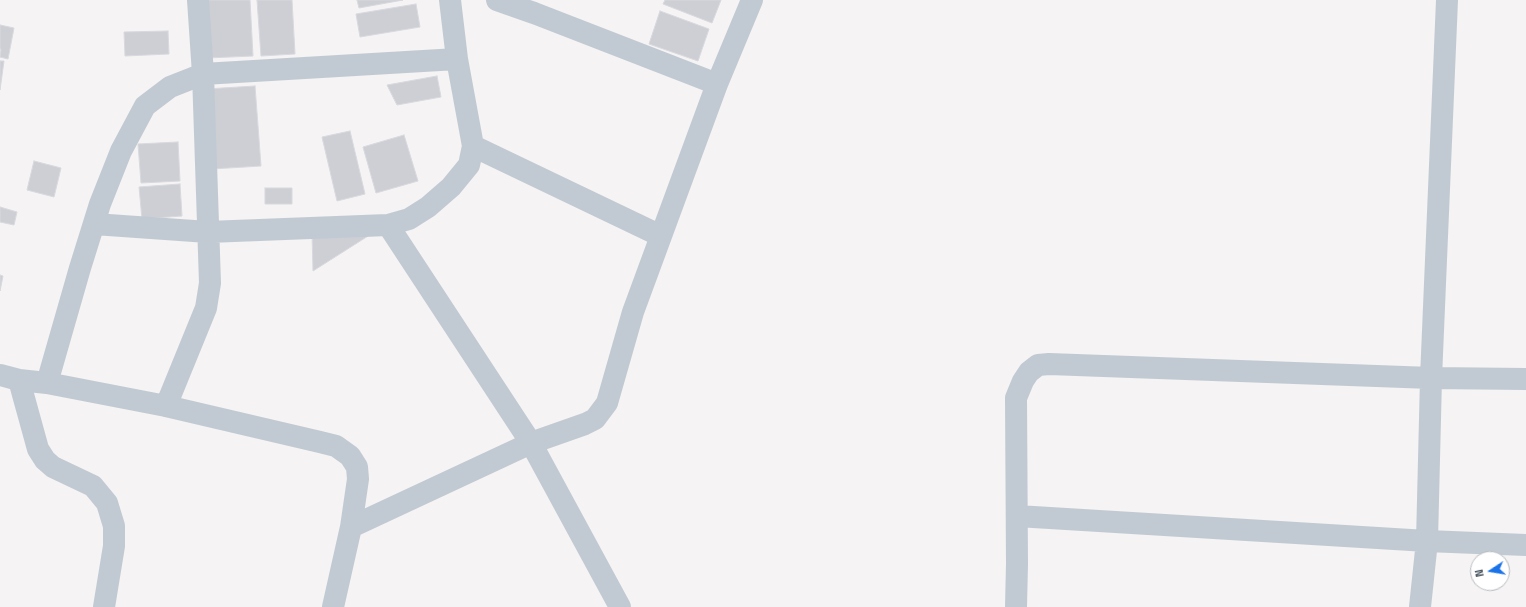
<!DOCTYPE html>
<html>
<head>
<meta charset="utf-8">
<style>
	body { margin:0 }
	#map { position:relative; width:1526px; height:607px; overflow:hidden; background:#f5f3f3; font-family:"Titillium Web",sans-serif }
	canvas { display:block }
	.north { position:absolute; left:1470px; top:551px; width:40px; height:40px; box-sizing:border-box; background:#fff; border:1px solid #b7bbc0; border-radius:50%; rotate:258deg; font-size:11px; font-weight:700; line-height:16px; text-align:center; color:#4a5661 }
	.north::after { content:''; display:block; margin:auto; width:14px; height:18px; background:#1a73e8; clip-path:polygon(50% 0,100% 100%,50% 72%,0 100%) }
</style>
</head>
<body>
<div id="map">
<canvas width="1526" height="607"></canvas>
<div class="north">N</div>
</div>
<script>
const c = document.querySelector('canvas').getContext('2d');
c.lineJoin = 'round';
function fill(path, color) { c.fillStyle = color; c.fill(path, 'evenodd'); }
const toPath = rows => new Path2D(rows.map(r => 'M' + r).join(''));
function strokePath(path, color, width, dash) { c.strokeStyle = color; c.lineWidth = width; c.lineCap = dash ? 'butt' : 'round'; c.setLineDash(dash || []); c.stroke(path); }
const building = toPath([
	[204,0,250,0,253,56,207,58,204,0],
	[257,0,292,0,295,54,261,56,257,0],
	[357,0,403,0,359,8,357,0],
	[665,0,721,0,712,23,663,4,665,0],
	[416,4,420,27,360,37,356,14,416,4],
	[660,11,709,29,698,61,649,44,660,11],
	[0,25,14,28,8,59,0,57,1,49,0,49,0,25],
	[168,31,169,54,125,56,124,32,168,31],
	[0,61,4,61,0,90,0,61],
	[437,76,441,97,397,105,387,85,437,76],
	[255,86,261,166,212,169,206,89,255,86],
	[350,131,365,194,337,201,322,137,350,131],
	[404,135,418,181,376,193,363,147,404,135],
	[178,142,180,181,141,183,138,144,178,142],
	[34,161,61,168,54,197,27,190,34,161],
	[180,184,182,216,142,219,139,187,180,184],
	[265,188,292,188,292,204,265,204,265,188],
	[0,207,17,212,14,225,0,222,0,207],
	[376,231,313,271,312,233,376,231],
	[0,275,3,276,0,291,0,275]
]);
const minor = toPath([
	[450,0,457,59,473,146,661,236],
	[497,0,534,13,717,84],
	[94,224,208,232,388,225,409,219,428,207,451,187,469,165,473,146],
	[388,225,531,443,620,607],
	[0,375,19,380,47,383,166,406,320,442,336,446,350,456,357,467,358,479,351,527,333,607],
	[19,380,38,449,45,460,53,467,93,486,107,503,114,526,114,546,104,607],
	[47,383,80,268,100,204,121,151,145,106,170,87,203,74,457,59],
	[166,406,206,308,210,283,203,74,198,0],
	[1017,516,1427,541,1526,545],
	[351,527,531,443,585,424,595,419,607,403,633,312,717,84,752,0],
	[1016,607,1017,564,1016,398,1023,381,1029,372,1038,365,1049,364,1431,378,1526,379],
	[1420,607,1427,541,1431,378,1447,0]
]);
fill(building, '#cdcfd5');
strokePath(building, '#d7d9de', 1);
strokePath(minor, '#c1cad2', 22);
</script>
</body>
</html>
